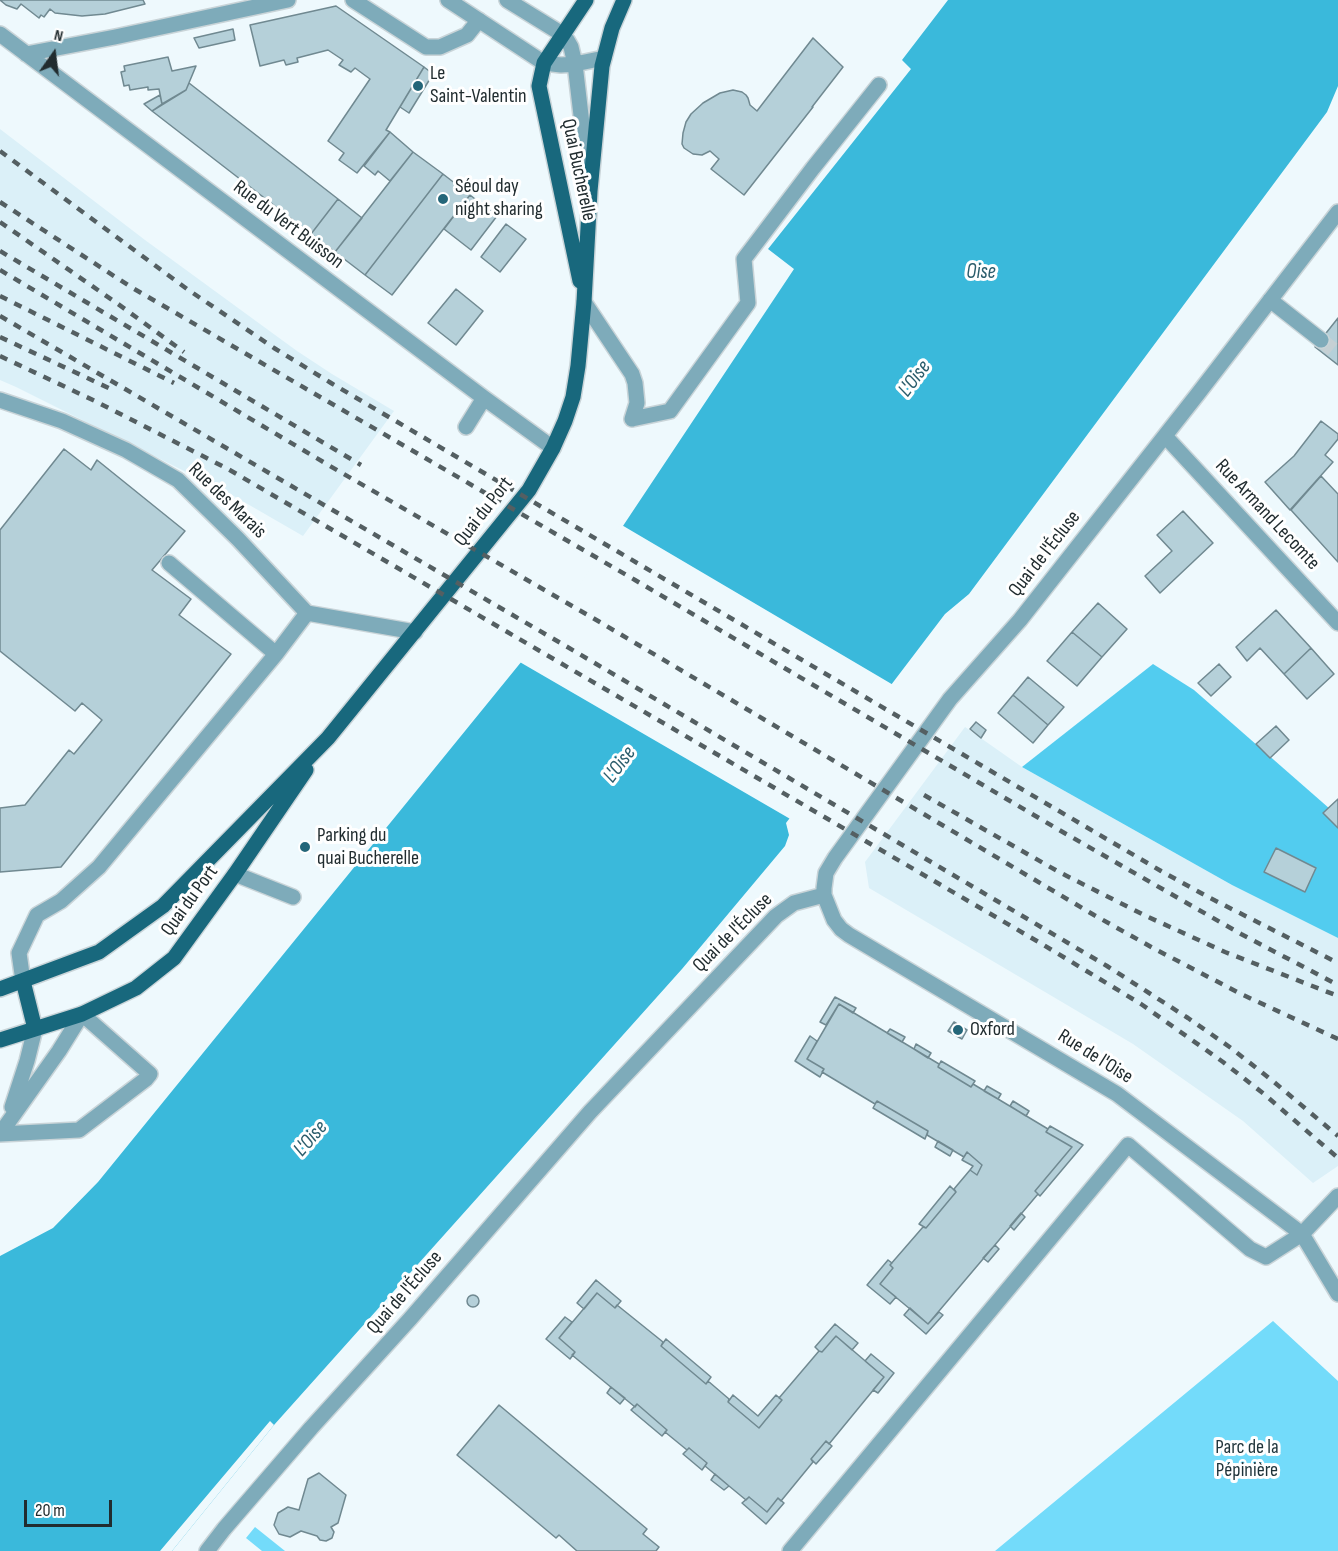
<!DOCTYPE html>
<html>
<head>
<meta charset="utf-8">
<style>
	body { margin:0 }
	#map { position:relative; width:1338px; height:1551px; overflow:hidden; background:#eef9fd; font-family:"Sofia Sans Condensed",sans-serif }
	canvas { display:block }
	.north { position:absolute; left:24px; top:24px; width:60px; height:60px; -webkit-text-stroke:4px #fff; paint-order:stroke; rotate:14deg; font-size:16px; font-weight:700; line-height:24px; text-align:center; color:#212c2f }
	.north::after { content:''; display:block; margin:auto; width:21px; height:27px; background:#212c2f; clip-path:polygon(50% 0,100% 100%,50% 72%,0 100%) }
	.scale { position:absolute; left:24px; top:1500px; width:88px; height:27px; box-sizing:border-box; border:3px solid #212c2f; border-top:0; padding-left:8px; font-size:18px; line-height:21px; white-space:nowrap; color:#212c2f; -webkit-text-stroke:4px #fff; paint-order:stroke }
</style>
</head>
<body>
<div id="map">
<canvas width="1338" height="1551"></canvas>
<div class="north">N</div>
<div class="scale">20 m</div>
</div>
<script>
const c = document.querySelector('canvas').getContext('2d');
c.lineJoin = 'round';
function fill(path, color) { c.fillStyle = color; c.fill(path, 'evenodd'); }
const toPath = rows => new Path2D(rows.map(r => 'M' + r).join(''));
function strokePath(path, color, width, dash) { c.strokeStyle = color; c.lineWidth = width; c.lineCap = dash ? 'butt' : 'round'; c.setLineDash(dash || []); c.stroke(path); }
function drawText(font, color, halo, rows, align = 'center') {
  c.font = font + ' "Sofia Sans Condensed",sans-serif'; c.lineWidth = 6; c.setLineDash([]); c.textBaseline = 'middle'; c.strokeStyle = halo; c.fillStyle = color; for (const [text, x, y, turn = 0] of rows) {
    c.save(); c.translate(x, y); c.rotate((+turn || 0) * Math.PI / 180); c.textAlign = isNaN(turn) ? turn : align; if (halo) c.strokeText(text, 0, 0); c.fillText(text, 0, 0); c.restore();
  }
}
const built = toPath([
	[0,129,145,240,297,351,332,374,394,411,303,536,232,495,16,387,0,380],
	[965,727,1022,767,1232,885,1338,938,1338,1166,1313,1183,1243,1121,1133,1044,869,888,865,862]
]);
const green = toPath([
	[1273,1321,1338,1381,1338,1551,995,1551],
	[255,1527,285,1551,262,1551,246,1538]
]);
const forest = toPath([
	[1153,664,1194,690,1338,816,1338,938,1232,885,1022,767]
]);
const water = toPath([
	[948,0,1338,0,1338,86,1327,112,969,594,945,614,786,823,789,835,785,846,682,969,274,1425,172,1551,0,1551,0,1256,53,1228,98,1182,583,586,794,269,768,249,911,69,902,60]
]);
const pier = toPath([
	[620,524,895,686,792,820,518,661,580,584],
	[270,1421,274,1425,172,1551,160,1551]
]);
const building = toPath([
	[0,0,143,0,145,4,105,14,82,16,55,13,50,9,44,17,41,15,39,18,21,4,17,9,6,5,0,0],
	[336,6,424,67,386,130,390,132,357,173,339,160,344,153,328,141,370,79,355,68,351,72,339,65,343,60,328,50,297,58,298,62,286,65,284,60,260,66,250,25,336,6],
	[233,29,235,40,199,48,194,38,233,29],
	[813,38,843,67,812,107,813,107,744,195,711,169,719,159,710,151,702,155,693,154,684,148,682,144,683,133,686,122,691,114,703,103,720,93,733,90,742,92,746,95,748,98,750,105,757,111,813,38],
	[168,57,172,71,196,66,186,90,162,104,159,89,148,90,148,87,130,90,129,85,124,86,121,72,125,71,124,66,168,57],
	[424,67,433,74,409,113,400,107,424,67],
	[189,83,338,199,311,234,152,111,186,90,189,83],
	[160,95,162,104,152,111,144,104,160,95],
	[390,132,413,152,390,181,378,171,375,175,364,166,390,132],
	[413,152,443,174,365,275,335,252,413,152],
	[443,174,470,195,392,295,365,275,443,174],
	[470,195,497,216,471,250,444,229,470,195],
	[338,199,362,218,335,252,311,234,338,199],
	[506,224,526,239,500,272,481,257,506,224],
	[456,289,483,311,456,345,428,323,456,289],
	[1338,318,1338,365,1315,347,1338,318],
	[1321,421,1338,434,1338,439,1325,455,1333,462,1290,510,1265,482,1294,456,1321,421],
	[64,449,91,470,97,460,185,531,152,570,191,599,179,615,231,654,61,867,0,872,0,808,25,805,69,750,74,754,102,720,82,703,75,711,0,651,0,530,64,449],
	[1321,476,1338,494,1338,562,1291,510,1321,476],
	[1183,511,1213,543,1160,593,1145,576,1172,551,1157,535,1183,511],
	[1098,603,1127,629,1102,657,1072,632,1098,603],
	[1276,610,1311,648,1284,674,1260,648,1247,661,1236,647,1276,610],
	[1072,632,1102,657,1077,686,1047,661,1072,632],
	[1311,648,1334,674,1307,699,1284,674,1311,648],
	[1219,664,1231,677,1211,696,1198,683,1219,664],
	[1028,677,1064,707,1048,725,1013,695,1028,677],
	[1013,695,1048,725,1033,743,998,713,1013,695],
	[976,722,986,730,981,738,970,729,976,722],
	[1276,726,1289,740,1270,758,1256,744,1276,726],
	[1338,799,1338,828,1323,813,1338,799],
	[1276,848,1316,868,1305,892,1264,872,1276,848],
	[835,997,856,1008,853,1013,839,1004,826,1025,820,1022,835,997],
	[839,1004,939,1064,938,1067,971,1087,973,1084,1048,1129,1046,1132,1072,1147,1035,1191,1038,1194,928,1324,880,1284,893,1268,890,1265,923,1227,926,1228,956,1192,954,1189,970,1170,977,1175,982,1165,967,1152,964,1157,927,1135,928,1131,877,1101,875,1104,822,1072,824,1069,807,1059,839,1004],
	[954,1022,967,1030,962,1039,948,1031,954,1022],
	[890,1029,905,1037,902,1042,887,1033,890,1029],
	[810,1036,817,1041,807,1059,824,1069,820,1077,795,1061,810,1036],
	[916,1044,931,1053,928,1058,914,1049,916,1044],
	[941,1061,975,1081,971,1087,938,1067,941,1061],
	[987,1086,1001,1094,998,1099,984,1091,987,1086],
	[877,1101,928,1131,925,1139,873,1108,877,1101],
	[1013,1101,1029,1111,1026,1116,1010,1106,1013,1101],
	[1050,1126,1083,1145,1040,1196,1035,1191,1072,1147,1046,1132,1050,1126],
	[938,1141,953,1150,950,1156,935,1147,938,1141],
	[967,1152,982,1165,977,1175,970,1170,973,1166,962,1160,967,1152],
	[950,1186,956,1192,926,1228,919,1224,950,1186],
	[1021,1213,1025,1217,1014,1230,1010,1226,1021,1213],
	[995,1245,999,1249,988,1262,983,1258,995,1245],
	[888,1260,892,1263,890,1265,893,1268,880,1284,896,1297,890,1304,867,1285,888,1260],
	[596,1280,621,1301,615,1308,597,1293,584,1309,577,1303,596,1280],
	[597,1293,615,1308,617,1305,663,1342,661,1346,706,1384,708,1381,729,1399,728,1402,759,1428,782,1400,779,1398,819,1351,822,1352,836,1336,884,1377,829,1444,826,1441,811,1459,813,1462,781,1501,778,1498,767,1512,749,1497,746,1500,729,1486,705,1466,707,1463,689,1448,687,1450,665,1432,667,1430,637,1404,635,1407,572,1355,575,1352,559,1338,597,1293],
	'467 1301a6 6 0 1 1 12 0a6 6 0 1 1-12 0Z',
	[910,1308,928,1324,939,1312,943,1315,926,1334,904,1315,910,1308],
	[565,1317,572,1322,559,1338,575,1352,570,1359,546,1339,565,1317],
	[835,1324,858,1343,852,1350,836,1336,822,1352,819,1351,815,1347,835,1324],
	[666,1339,711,1377,706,1384,661,1346,666,1339],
	[871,1354,894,1373,878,1393,873,1390,884,1377,865,1361,871,1354],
	[611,1387,625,1398,620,1404,607,1393,611,1387],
	[733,1395,758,1416,776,1395,782,1400,759,1428,728,1402,733,1395],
	[637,1404,667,1430,662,1436,631,1410,637,1404],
	[499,1405,647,1529,643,1534,659,1547,656,1551,577,1551,559,1535,556,1538,457,1455,499,1405],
	[826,1441,832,1446,816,1464,811,1459,826,1441],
	[689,1448,707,1463,702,1470,683,1454,689,1448],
	[319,1473,346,1495,338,1523,331,1527,334,1532,332,1538,326,1541,320,1540,317,1536,301,1531,290,1537,279,1534,274,1525,278,1513,288,1507,299,1510,308,1479,319,1473],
	[715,1474,729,1486,724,1490,711,1480,715,1474],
	[749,1497,767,1512,778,1498,784,1503,766,1524,742,1503,749,1497]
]);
const minorTunnel = toPath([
	[1321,340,1338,354]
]);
const minor = toPath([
	[353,0,426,47,440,47,467,35,479,20],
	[448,0,544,63,561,65,575,64,604,58],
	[507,0,562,34,567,40,571,47,575,64,588,175],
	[0,34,484,398,553,448],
	[26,54,115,37,288,0],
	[1338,212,1197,395,1020,620,950,699,835,858,826,873,824,888,824,895,834,920,841,929,849,935,1117,1094,1302,1234,1338,1294],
	[1270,300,1321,340],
	[584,302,632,374,635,383,637,403,632,419],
	[0,400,62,421,126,450,178,480,238,539,307,613,415,632],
	[632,419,670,411,748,303,744,259,813,168,879,85],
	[466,427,484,398],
	[1165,436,1338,623],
	[169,563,276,654],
	[235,874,293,897],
	[23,981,19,953,37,915,61,901,99,867,276,654,307,613],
	[82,1014,150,1074,146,1079,79,1130,0,1134,59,1051,82,1014],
	[12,1107,27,1061,35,1029],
	[207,1551,224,1529,311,1428,410,1319,590,1112,776,916,794,903,824,895],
	[790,1551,1128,1145,1250,1249,1266,1257,1302,1234,1338,1196]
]);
const major = toPath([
	[580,281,539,86,544,63,586,0],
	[23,981,35,1029],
	[0,989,99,952,163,906,328,738,529,490,553,448,565,421,573,397,578,366,584,302,590,191,602,66,612,28,624,0],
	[0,1040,82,1014,136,988,174,958,235,874,306,770]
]);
const rail = toPath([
	[0,151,187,289,274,348,331,383,1161,871,1210,898,1338,963],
	[0,202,131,287,635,580,1061,831,1241,934,1338,985],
	[0,222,118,304,184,352],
	[0,251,361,465],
	[0,270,330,466,593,618,1094,915,1153,948,1241,994,1338,1039],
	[0,296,174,383],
	[0,316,576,652,1107,966,1188,1018,1231,1048,1274,1082,1338,1136],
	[0,337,115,391],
	[0,356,95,401,228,469,1042,944,1141,1004,1223,1062,1264,1094,1338,1158],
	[924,795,1059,872,1146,916,1225,952,1338,996]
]);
const markers = [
	[418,86,6,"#246679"],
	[443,199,6,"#246679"],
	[305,847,6,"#246679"],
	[958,1030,6,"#246679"]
];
const poiNames = [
	["Le",430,74],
	["Saint-Valentin",430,97],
	["Séoul day",455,187],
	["night sharing",455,210],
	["Parking du",317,836],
	["quai Bucherelle",317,859],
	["Oxford",970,1030]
];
const streetNames = [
	["Quai Bucherelle",578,170,78],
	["Rue du Vert Buisson",288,225,37],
	["Rue des Marais",227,501,44],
	["Quai du Port",484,512,-52],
	["Rue Armand Lecomte",1267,515,47],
	["Quai de l'Écluse",1045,554,-52],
	["Quai du Port",190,901,-54],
	["Quai de l'Écluse",733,933,-45],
	["Rue de l'Oise",1095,1057,32],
	["Quai de l'Écluse",405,1293,-49]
];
const parkNames = [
	["Parc de la",1247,1448],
	["Pépinière",1247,1471]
];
const waterNames = [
	["Oise",981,273],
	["L'Oise",915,379,-53],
	["L'Oise",620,765,-53],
	["L'Oise",311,1139,-49]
];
fill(built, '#dbf0f8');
fill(green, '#73dbfa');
fill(forest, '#52ccef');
fill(water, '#3ab9db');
fill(pier, '#eef9fd');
fill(building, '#b5d0d9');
strokePath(building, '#708991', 1.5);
strokePath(minorTunnel, '#c5d0d4', 15, [15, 8]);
strokePath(minor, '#c9d4d8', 18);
strokePath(major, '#c9d4d8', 18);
strokePath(minor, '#7eabba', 15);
strokePath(major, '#18687d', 15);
strokePath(rail, '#545f62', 4.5, [8, 8]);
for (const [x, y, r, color] of markers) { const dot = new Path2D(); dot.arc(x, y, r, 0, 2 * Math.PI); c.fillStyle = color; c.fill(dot); strokePath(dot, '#fff', 2); }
drawText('20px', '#212c2f', '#fff', poiNames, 'left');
drawText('20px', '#212c2f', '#fff', streetNames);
drawText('20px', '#1e333a', '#fff', parkNames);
drawText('italic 21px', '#2b5d6c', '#fff', waterNames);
</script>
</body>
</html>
